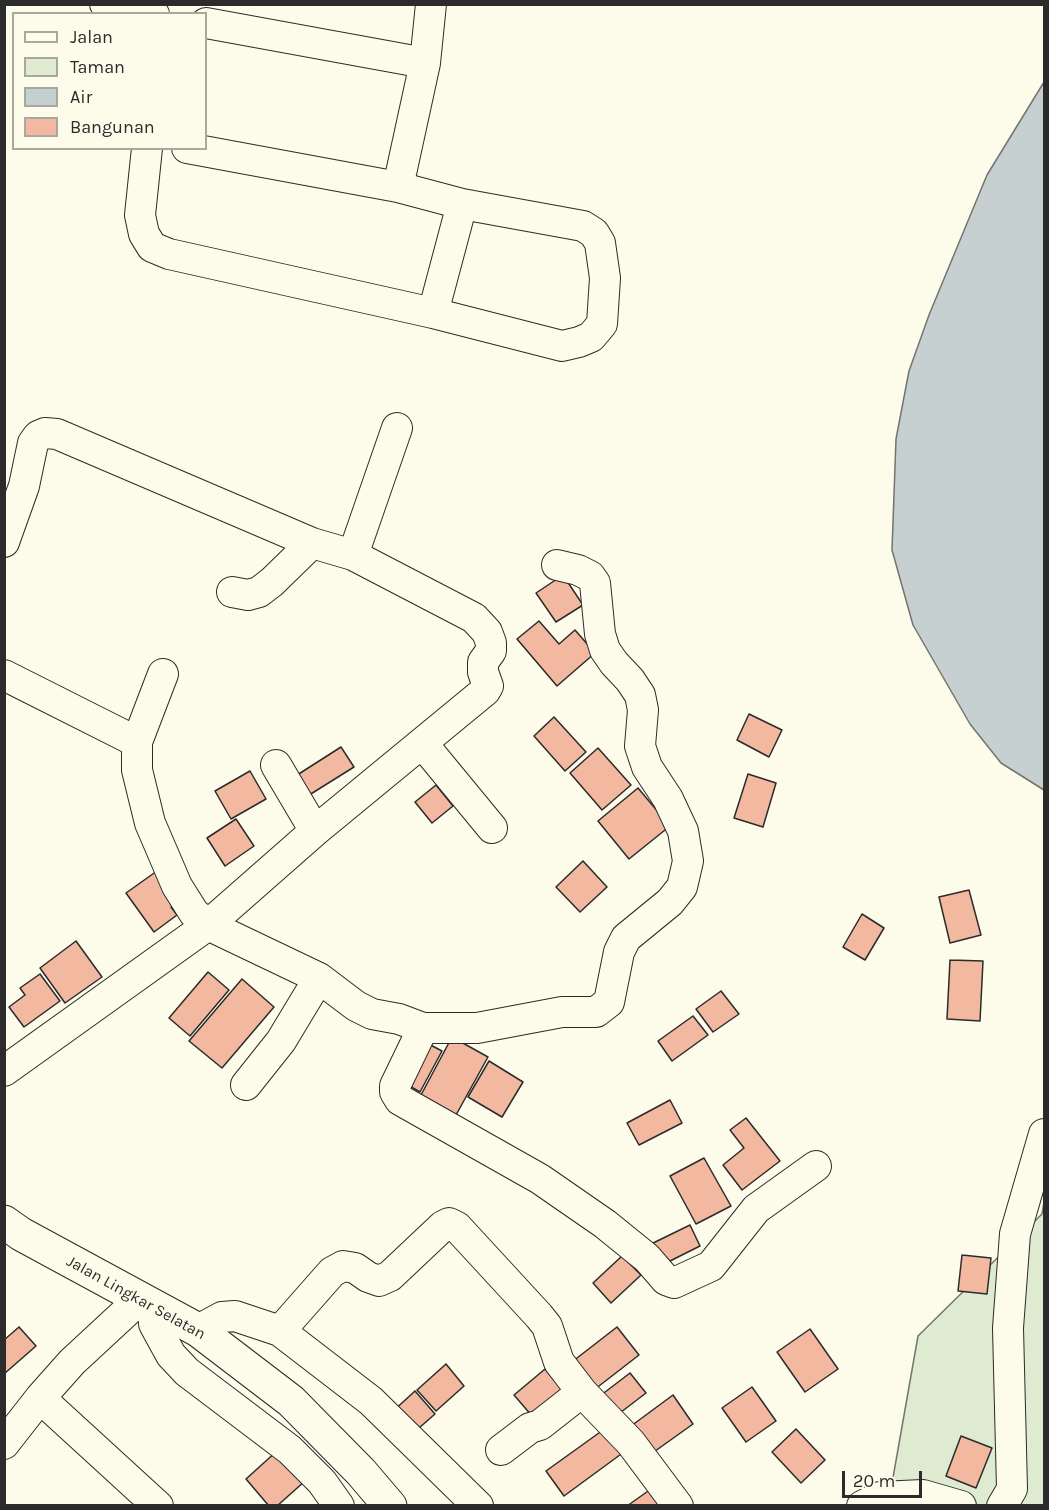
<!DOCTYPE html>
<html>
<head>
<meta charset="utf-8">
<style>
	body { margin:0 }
	#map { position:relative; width:1049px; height:1510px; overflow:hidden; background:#fdfbea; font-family:Karla,sans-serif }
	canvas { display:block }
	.frame { position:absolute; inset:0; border:6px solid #2b2b2b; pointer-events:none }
	.legend { position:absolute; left:12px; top:12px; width:195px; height:138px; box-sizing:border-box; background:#fdfbea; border:2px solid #a9a89e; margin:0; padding:8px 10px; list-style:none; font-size:18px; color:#2b2b2b }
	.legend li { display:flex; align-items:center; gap:12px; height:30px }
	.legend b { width:30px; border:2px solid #a9a89e }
	.scale { position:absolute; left:842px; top:1471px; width:80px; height:27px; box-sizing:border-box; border:3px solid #2b2b2b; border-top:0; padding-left:8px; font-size:18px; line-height:21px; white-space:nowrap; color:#2b2b2b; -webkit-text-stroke:4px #fdfbea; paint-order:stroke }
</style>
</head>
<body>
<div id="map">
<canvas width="1049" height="1510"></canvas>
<div class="frame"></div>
<ul class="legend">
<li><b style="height:8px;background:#fdfbea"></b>Jalan</li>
<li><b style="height:16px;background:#deebd1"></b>Taman</li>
<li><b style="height:16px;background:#c7d0d0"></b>Air</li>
<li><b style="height:16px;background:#f2b8a0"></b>Bangunan</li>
</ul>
<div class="scale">20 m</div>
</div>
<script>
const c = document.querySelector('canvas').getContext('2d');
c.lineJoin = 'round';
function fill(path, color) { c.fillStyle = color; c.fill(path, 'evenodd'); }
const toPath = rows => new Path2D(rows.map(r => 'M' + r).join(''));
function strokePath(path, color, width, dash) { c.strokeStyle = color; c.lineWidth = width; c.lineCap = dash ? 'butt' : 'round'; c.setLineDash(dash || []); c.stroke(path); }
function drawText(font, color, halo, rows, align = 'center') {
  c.font = font + ' Karla,sans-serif'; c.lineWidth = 4.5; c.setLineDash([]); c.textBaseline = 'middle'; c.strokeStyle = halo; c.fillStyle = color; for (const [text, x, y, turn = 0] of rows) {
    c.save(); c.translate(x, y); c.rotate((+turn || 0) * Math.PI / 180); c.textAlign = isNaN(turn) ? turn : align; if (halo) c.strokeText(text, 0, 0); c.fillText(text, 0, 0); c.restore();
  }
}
const green = toPath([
	[1044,1202,1044,1505,888,1506,918,1336,1042,1214,1044,1202]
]);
const water = toPath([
	[1044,82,1044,790,1001,763,970,724,913,625,892,550,896,439,909,371,929,315,987,175,1044,82]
]);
const building = toPath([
	[563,575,583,605,556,622,536,593,563,575],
	[539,621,559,644,575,630,595,653,557,686,517,639,539,621],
	[749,714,782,730,769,757,737,740,749,714],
	[554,717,586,752,565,771,534,736,554,717],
	[341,747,354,767,306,797,294,777,341,747],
	[598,748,631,785,602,810,570,773,598,748],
	[250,771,266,799,231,819,215,791,250,771],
	[748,774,776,783,763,827,734,818,748,774],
	[436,785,453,806,432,823,415,802,436,785],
	[638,788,670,826,629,859,598,821,638,788],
	[236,819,254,846,225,866,207,838,236,819],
	[583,861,607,887,580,912,556,887,583,861],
	[157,871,179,901,171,907,177,915,154,932,126,893,157,871],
	[969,890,981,935,950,943,939,897,969,890],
	[862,914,884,928,865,960,843,947,862,914],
	[76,941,102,977,65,1003,40,968,76,941],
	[950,960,983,961,980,1021,947,1019,950,960],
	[208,972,229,990,190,1036,169,1018,208,972],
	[40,974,60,1001,24,1027,9,1007,25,995,20,988,40,974],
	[242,979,274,1007,222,1068,189,1041,242,979],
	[721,991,739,1014,713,1032,696,1009,721,991],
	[693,1016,708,1035,672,1061,658,1041,693,1016],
	[452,1037,488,1057,456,1115,421,1095,452,1037],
	[421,1040,442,1051,420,1092,399,1080,421,1040],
	[489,1061,523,1082,502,1117,468,1097,489,1061],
	[670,1100,682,1123,639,1145,627,1123,670,1100],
	[746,1118,780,1161,742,1190,723,1165,744,1148,730,1130,746,1118],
	[704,1158,731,1206,696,1224,670,1176,704,1158],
	[690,1225,700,1246,658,1267,647,1246,690,1225],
	[962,1255,991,1258,987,1294,958,1291,962,1255],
	[622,1256,641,1275,611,1303,593,1283,622,1256],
	[19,1327,36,1346,4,1374,4,1340,19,1327],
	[617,1327,639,1355,590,1393,568,1365,617,1327],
	[810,1329,838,1369,805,1392,777,1352,810,1329],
	[446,1364,464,1386,436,1411,417,1390,446,1364],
	[545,1369,568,1397,538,1423,514,1395,545,1369],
	[630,1373,646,1393,612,1419,596,1399,630,1373],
	[752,1387,776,1421,746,1442,722,1408,752,1387],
	[415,1391,435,1414,411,1435,391,1413,415,1391],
	[673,1395,693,1424,651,1454,631,1426,673,1395],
	[610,1425,628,1449,564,1496,546,1471,610,1425],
	[796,1429,825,1460,801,1483,772,1452,796,1429],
	[961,1436,992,1448,976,1488,946,1476,961,1436],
	[278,1450,305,1481,277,1506,269,1506,246,1479,278,1450],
	[651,1489,663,1506,627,1506,651,1489]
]);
const minor = toPath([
	[105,4,154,14],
	[206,23,425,63],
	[147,148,140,215,144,234,152,247,169,254,433,313,562,346,579,342,591,337,602,324,605,278,600,243,594,233,583,226,462,204,398,187,425,63,431,4],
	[187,148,398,187],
	[433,313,462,204],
	[4,542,24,486,33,443,38,436,45,433,57,434,312,543,353,555,474,618,487,632,491,643,491,651,483,662,483,672,488,686,485,691,315,831,208,925,4,1071],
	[353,555,397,428],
	[232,592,248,595,259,592,272,582,312,543],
	[163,674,137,742,137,770,150,823,177,886,194,913,208,925,319,978,356,1006,372,1014,399,1019,423,1028,395,1086,395,1092,400,1100,540,1179,605,1224,647,1258,666,1280,674,1283,711,1266,756,1209,816,1166],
	[4,675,137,742],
	[422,743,492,828],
	[276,765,315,831],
	[423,1028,477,1028,562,1012,596,1012,609,1002,619,952,626,938,670,902,682,887,688,861,683,831,668,799,647,767,640,746,643,710,640,695,630,680,614,663,605,650,600,634,595,583,590,576,578,570,557,565],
	[246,1085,281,1041,319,978],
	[153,1305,154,1324,171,1355,187,1372,290,1450,322,1482,339,1506],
	[198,1330,222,1317,235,1316,280,1331,371,1401,478,1506],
	[280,1331,332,1272,343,1266,355,1268,368,1277,379,1281,390,1276,443,1226,449,1223,457,1227,539,1316,547,1326,559,1362,582,1392,631,1443,678,1506],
	[40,1398,158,1506],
	[4,1444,40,1398,72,1362,140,1299],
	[501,1450,530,1428,540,1425,582,1392],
	[862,1506,880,1497,923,1495,961,1506],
	[1002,1506,1012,1489,1008,1328,1015,1234,1044,1134]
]);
const major = toPath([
	[4,1222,21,1234,198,1330,291,1401,361,1472,390,1506]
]);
const streetNames = [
	["Jalan Lingkar Selatan",136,1298,29]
];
fill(green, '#deebd1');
strokePath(green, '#74746e', 1.5);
fill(water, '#c7d0d0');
strokePath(water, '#74746e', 1.5);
fill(building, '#f2b8a0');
strokePath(building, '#2b2b2b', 1.5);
strokePath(minor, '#2b2b2b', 32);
strokePath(major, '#2b2b2b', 35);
strokePath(minor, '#fdfbea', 30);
strokePath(major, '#fdfbea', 33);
drawText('16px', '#2b2b2b', '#fdfbea', streetNames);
</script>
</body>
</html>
